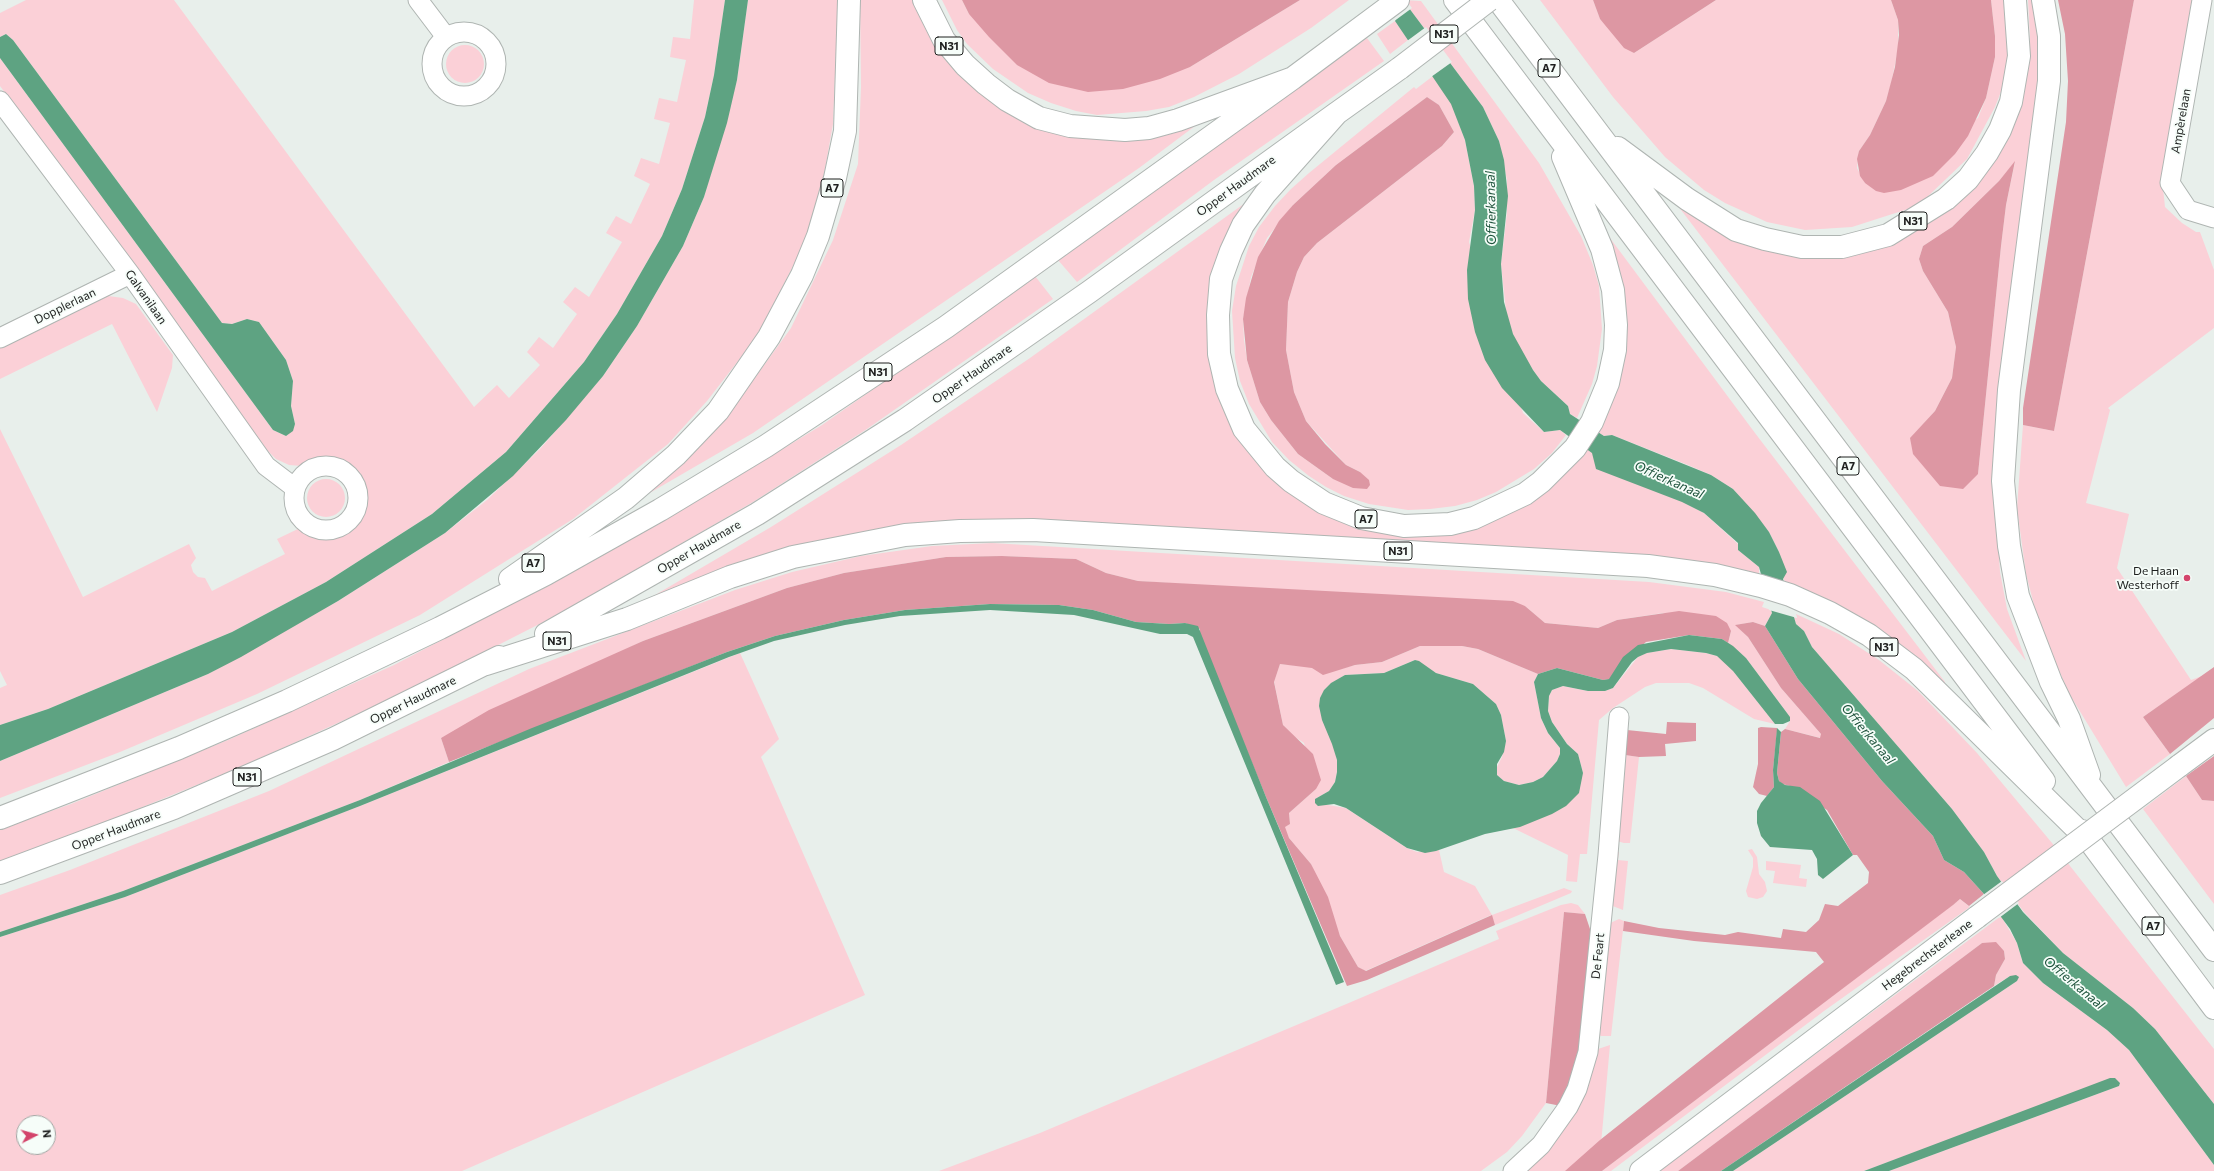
<!DOCTYPE html>
<html>
<head>
<meta charset="utf-8">
<style>
	body { margin:0 }
	#map { position:relative; width:2214px; height:1171px; overflow:hidden; background:#e8efeb; font-family:Commissioner,sans-serif }
	canvas { display:block }
	.north { position:absolute; left:16px; top:1115px; width:40px; height:40px; box-sizing:border-box; background:#f6fdf9; border:1px solid #a0a5a2; border-radius:50%; rotate:84deg; font-size:11px; font-weight:700; line-height:16px; text-align:center; color:#1e201f }
	.north::after { content:''; display:block; margin:auto; width:14px; height:18px; background:#d3446b; clip-path:polygon(50% 0,100% 100%,50% 72%,0 100%) }
</style>
</head>
<body>
<div id="map">
<canvas width="2214" height="1171"></canvas>
<div class="north">N</div>
</div>
<script>
const c = document.querySelector('canvas').getContext('2d');
c.lineJoin = 'round';
function fill(path, color) { c.fillStyle = color; c.fill(path, 'evenodd'); }
const toPath = rows => new Path2D(rows.map(r => 'M' + r).join(''));
function strokePath(path, color, width, dash) { c.strokeStyle = color; c.lineWidth = width; c.lineCap = dash ? 'butt' : 'round'; c.setLineDash(dash || []); c.stroke(path); }
function drawText(font, color, halo, rows, align = 'center') {
  c.font = font + ' Commissioner,sans-serif'; c.lineWidth = 3.5; c.setLineDash([]); c.textBaseline = 'middle'; c.strokeStyle = halo; c.fillStyle = color; for (const [text, x, y, turn = 0] of rows) {
    c.save(); c.translate(x, y); c.rotate((+turn || 0) * Math.PI / 180); c.textAlign = isNaN(turn) ? turn : align; if (halo) c.strokeText(text, 0, 0); c.fillText(text, 0, 0); c.restore();
  }
}
const green = toPath([
	[26,0,174,0,474,407,497,385,509,398,540,365,527,352,539,337,553,348,577,314,563,302,575,287,589,297,622,242,606,233,616,216,631,224,650,184,634,176,641,158,659,164,670,123,654,119,659,98,677,102,686,60,670,57,673,37,690,39,694,0,725,0,714,75,705,117,682,189,662,236,617,314,584,362,506,452,432,514,326,582,232,632,48,709,0,725,0,688,7,685,0,671,0,429,83,597,189,544,196,558,191,565,193,572,198,577,205,578,212,591,285,554,277,539,300,528,322,537,339,534,347,530,360,517,365,499,361,483,353,471,344,465,328,461,302,466,289,465,276,459,267,450,0,86,0,58,273,430,286,436,295,424,291,406,293,381,286,360,259,322,247,319,232,324,222,323,13,40,6,34,0,37,0,13],
	[748,0,838,0,833,124,816,220,759,334,707,401,668,444,573,519,420,615,257,694,120,752,0,798,0,761,208,674,338,601,445,533,487,500,540,449,603,376,637,326,683,246,704,197,737,80],
	[860,0,915,0,1041,127,1191,123,1195,126,1139,168,753,433,641,498,741,397,791,328,833,240,858,164,861,87],
	[942,0,962,0,969,14,1190,67,1300,0,1349,0,1311,28,1239,74,1194,97,1169,107,1146,111,1097,115,1076,111,1051,103,1028,93,993,69,967,44,957,30],
	[1403,0,1421,1,1539,163,1581,236,1593,265,1599,286,1602,329,1597,366,1592,384,1577,418,1570,414,1568,406,1541,381,1533,370,1520,351,1507,320,1501,264,1507,213,1507,180,1499,141,1483,107],
	[1540,0,1593,0,1600,19,1634,53,1716,0,1891,0,1898,20,1898,49,1891,84,1886,101,1870,135,1859,151,1857,168,1865,183,1978,118,1986,98,1995,57,1995,36,1991,0,2007,0,2008,53,2002,89,1995,107,1967,159,1924,200,1908,209,1852,227,1805,230,1767,222,1725,203,1704,190,1665,157,1613,97],
	[2028,0,2036,0,2045,44,1994,479,2000,572,2007,609,2026,661,1678,206,1814,252,1946,208,2027,58,2030,37],
	[2015,162,2006,205,2001,246,1978,474,1910,439,1935,411,1952,378,1956,347,1948,312,1923,271,1919,259,1923,246,1952,227,1999,181],
	[2134,0,2193,0,2163,188,2165,207,2182,223,2196,232,2200,232,2214,270,2214,328,2108,408,2110,410,2086,503,2129,514,2117,568,2191,680,2202,676,2143,717,2170,754,2126,787,2070,695,2040,628,2026,574,2017,508,2023,425,2054,431],
	[1395,21,1408,40,1390,54,1377,34],
	[1367,38,1384,61,1214,180,1077,282,1058,260],
	'446 64a19 19 0 1 1 38 0a19 19 0 1 1-38 0Z',
	[1433,76,1452,104,1465,140,1474,186,1475,210,1469,242,1523,413,1544,432,1560,430,1566,435,1552,453,1534,469,1496,492,1477,500,1455,506,1430,509,1408,510,1369,504,1344,496,1326,487,1309,476,1289,460,1272,442,1249,404,1240,381,1235,358,1232,311,1236,286,1249,246,1259,227,1275,206,1291,189,1309,173,1414,87,1416,89],
	[1427,97,1439,105,1454,132,1442,146,1317,243,1304,257,1297,272,1288,302,1286,350,1294,392,1306,421,1346,465,1360,472,1333,479,1298,454,1271,420,1260,402,1247,360,1244,340,1243,319,1251,277,1267,238,1293,205,1336,165],
	[1252,198,1243,212,1214,363,1300,495,1458,528,1585,448,1704,513,1738,544,1738,550,1759,567,1759,577,966,524,638,605,771,527,901,445,1030,358],
	[1607,234,1755,433,1945,682,1945,684,1788,587,1783,578,1779,552,1769,532,1733,489,1711,475,1688,465,1612,435,1604,436,1596,431,1606,410],
	[1035,276,1053,299,867,429,753,502,561,613,408,691,241,767,81,832,0,861,0,829,71,804,228,740,394,665,547,585,737,477,822,425],
	[101,295,123,298,136,304,173,355,172,368,157,412,112,324,0,379,0,345],
	'307 498a19 19 0 1 1 38 0a19 19 0 1 1-38 0Z',
	[992,543,1649,582,1726,592,1764,602,1762,607,1771,610,1772,613,1765,626,1753,622,1736,625,1748,637,1781,688,1821,734,1821,738,1785,729,1790,721,1790,717,1746,658,1728,643,1731,631,1663,613,1617,620,1598,628,1545,623,1525,606,1138,581,1106,573,1076,559,1002,556,946,557,844,573,787,588,643,641,441,738,449,762,360,800,123,891,0,932,0,895,70,870,269,791,529,669,735,590,792,572,861,556,932,546],
	[1796,614,1839,634,1879,660,1918,691,1977,753,2052,843,2214,1049,2214,1104,2155,1029,2133,1008,2063,953,2024,912,1997,876,1984,852,1952,809,1812,647,1804,631,1796,624,1794,617,1797,618],
	[1420,646,1462,646,1478,649,1538,674,1534,682,1541,718,1548,733,1560,748,1560,754,1557,761,1543,777,1533,782,1519,785,1504,781,1497,775,1496,769,1502,757,1506,741,1501,715,1496,704,1473,684,1436,673,1415,660,1384,673,1345,675,1332,683,1324,690,1337,760,1337,772,1335,782,1329,791,1315,799,1328,805,1346,808,1407,848,1417,852,1439,850,1444,872,1475,886,1492,915,1564,888,1572,891,1571,893,1495,925,1491,915,1365,971,1358,967,1340,936,1311,864,1289,838,1284,827,1290,824,1289,813,1316,789,1304,743,1292,735,1283,725,1274,681,1280,664,1340,669,1355,665,1382,662],
	[1671,649,1706,653,1717,656,1726,662,1775,724,1754,719,1703,688,1689,683,1656,683,1645,687,1613,708,1599,720,1587,854,1580,854,1577,882,1566,881,1568,855,1513,828,1520,827,1583,773,1578,754,1567,744,1552,722,1548,711,1549,696,1552,690,1563,686,1588,691,1605,691,1613,688,1638,657,1646,653],
	[740,653,779,739,761,757,865,995,462,1171,0,1171,0,937,125,897,360,806],
	[24,1123,48,1123,48,1147,24,1147],
	[1625,755,1639,757,1630,843,1624,843,1617,841],
	[2186,776,2202,800,2214,801,2214,904,2143,809],
	[1752,849,1757,857,1759,874,1765,882,1767,891,1763,897,1757,899,1748,897,1746,891,1753,867,1753,858,1748,850],
	[1615,851,1619,852,1618,860,1628,861,1623,910,1610,905],
	[1766,861,1801,865,1799,878,1807,879,1806,887,1773,883,1775,871,1766,870],
	[1960,899,1970,907,1824,1011,1611,1171,1602,1171],
	[1571,903,1578,905,1585,914,1564,912,1546,1103,1522,1136,1507,1152,1481,1171,939,1171,1040,1133,1344,1005,1499,939,1496,931,1561,905],
	[2001,916,2017,943,2023,963,2043,983,2107,1030,2129,1050,2214,1165,2214,1171,1889,1171,2119,1086,2120,1083,2114,1078,1864,1171,1733,1171,2017,981,2010,976,1994,986,1996,975,2005,959,2004,951,1982,943,1678,1171,1659,1171],
	[1619,919,1624,921,1611,1036,1601,1036,1597,1034,1608,924],
	[1610,1045,1600,1155,1582,1171,1525,1171,1595,1050]
]);
const forest = toPath([
	[962,0,1300,0,1190,67,1160,79,1123,89,1088,92,1049,83,1017,65,989,37,969,14],
	[1593,0,1716,0,1634,53,1624,48,1600,19],
	[1891,0,1991,0,1995,36,1995,57,1986,98,1968,136,1955,154,1933,176,1901,190,1884,193,1876,191,1865,183,1860,176,1857,159,1859,151,1870,135,1886,101,1895,67,1899,35,1898,20],
	[2058,0,2134,0,2054,431,2023,425,2023,408,2066,122,2068,81,2065,34],
	[1427,97,1439,105,1454,132,1442,146,1317,243,1304,257,1297,272,1288,302,1286,350,1294,392,1306,421,1325,444,1346,465,1360,472,1369,480,1370,485,1367,489,1353,488,1333,479,1298,454,1271,420,1260,402,1247,360,1243,319,1246,298,1258,257,1279,221,1293,205,1336,165],
	[2015,161,2006,205,2001,246,1978,474,1963,489,1940,486,1913,454,1910,438,1935,411,1952,378,1956,347,1948,312,1923,271,1919,259,1923,246,1952,227,1999,181],
	[1002,556,1076,559,1106,573,1138,581,1513,601,1525,606,1545,623,1598,628,1617,620,1679,611,1716,616,1727,623,1731,631,1728,643,1722,639,1689,635,1646,642,1617,668,1610,679,1603,680,1557,668,1538,674,1478,649,1462,646,1420,646,1382,662,1355,665,1323,675,1312,668,1280,664,1274,682,1283,725,1313,754,1321,780,1316,789,1289,813,1290,824,1285,827,1289,838,1311,864,1328,897,1340,936,1358,967,1366,971,1492,915,1495,925,1367,980,1347,986,1266,797,1200,636,1200,629,1185,623,1169,624,1136,622,1093,610,1059,605,990,604,905,610,844,620,775,636,727,652,449,762,441,738,489,710,643,641,787,588,844,573,946,557],
	[1753,622,1765,626,1798,679,1882,781,1933,836,1944,860,1964,872,1984,894,1969,906,1960,899,1953,905,1602,1171,1565,1171,1600,1140,1824,962,1816,952,1694,941,1623,931,1624,921,1659,928,1725,935,1738,932,1781,938,1783,929,1806,932,1819,920,1825,904,1838,906,1868,883,1869,872,1857,855,1853,855,1827,810,1790,786,1782,784,1779,781,1777,773,1781,732,1785,729,1820,738,1821,734,1781,688,1748,637,1735,625],
	[2214,667,2214,718,2170,754,2143,717],
	[1667,722,1696,723,1696,741,1665,744,1666,756,1639,757,1625,755,1627,730,1666,734],
	[1761,727,1777,728,1777,731,1773,770,1774,787,1767,796,1759,794,1753,787,1758,764,1758,728],
	[2214,756,2214,801,2202,800,2186,776],
	[1564,912,1585,914,1592,935,1582,1048,1561,1106,1546,1103],
	[1996,942,2004,951,2005,959,1996,975,1994,986,1721,1171,1678,1171,1982,943]
]);
const water = toPath([
	[725,0,748,0,737,80,727,123,704,197,683,246,637,326,603,376,566,420,513,476,445,533,338,601,241,657,208,674,0,761,0,725,48,709,232,632,326,582,432,514,506,452,584,362,617,314,662,236,682,189,705,117,714,75],
	[1403,0,1483,107,1499,141,1504,160,1508,196,1501,264,1504,302,1513,334,1533,370,1541,381,1568,406,1570,414,1604,436,1612,435,1711,475,1733,489,1755,513,1769,532,1779,552,1787,572,1783,579,1796,624,1804,631,1812,647,1952,809,1984,852,1997,876,2023,912,2063,953,2133,1008,2155,1029,2214,1104,2214,1165,2129,1050,2107,1030,2043,983,2023,963,2017,943,2010,929,1984,894,1964,872,1944,860,1933,836,1882,781,1798,679,1765,626,1772,613,1759,567,1738,550,1738,543,1704,513,1682,502,1596,469,1592,453,1560,430,1544,432,1502,388,1485,360,1475,332,1468,299,1467,270,1475,210,1474,186,1465,140,1451,104,1395,21],
	[6,34,13,40,222,323,232,324,247,319,259,322,286,360,293,381,291,406,295,424,293,431,286,436,273,430,0,58,0,37],
	[990,604,1059,605,1093,610,1136,622,1169,624,1185,623,1198,626,1266,797,1344,982,1336,985,1193,637,1187,634,1160,634,1074,615,990,610,900,616,845,625,774,641,729,657,360,806,125,897,0,937,0,932,123,891,360,800,532,728,727,652,775,636,844,620,905,610],
	[1689,635,1722,639,1733,646,1746,658,1790,717,1790,721,1783,724,1775,724,1733,671,1717,656,1706,653,1671,649,1647,653,1638,657,1632,662,1613,688,1605,691,1588,691,1563,686,1552,690,1549,696,1548,711,1552,722,1567,744,1578,754,1583,773,1579,793,1566,806,1552,814,1520,827,1485,834,1436,851,1425,853,1407,848,1346,808,1334,804,1318,806,1315,803,1315,799,1329,791,1335,782,1337,772,1337,760,1332,744,1322,720,1319,706,1320,698,1324,690,1331,683,1345,675,1384,673,1415,660,1419,661,1436,673,1473,684,1496,704,1501,715,1506,741,1504,752,1497,764,1497,775,1504,781,1519,785,1533,782,1543,777,1557,761,1560,754,1560,748,1548,733,1541,718,1534,682,1538,674,1557,668,1603,680,1609,679,1623,657,1638,645],
	[1777,728,1781,732,1777,773,1779,781,1785,785,1800,787,1820,801,1853,855,1823,879,1818,875,1817,859,1812,850,1770,847,1761,836,1757,823,1757,811,1761,803,1774,787,1773,770],
	[2016,975,2019,977,2017,981,1733,1171,1721,1171,2010,976],
	[2110,1078,2115,1078,2120,1083,2119,1086,1889,1171,1864,1171]
]);
const pier = toPath([
	[1376,0,1406,0,1412,8,1393,22],
	[1426,27,1452,62,1431,77,1407,41],
	[1758,573,1786,582,1797,618,1769,610],
	[2002,881,2019,903,1999,918,1983,895]
]);
const street = toPath([
	[418,0,446,37],
	[2202,0,2170,183,2188,210,2214,218],
	'432 64a32 32 0 1 1 64 0a32 32 0 1 1-64 0Z',
	[0,101,130,274,266,466,295,488],
	[0,338,130,274],
	'294 498a32 32 0 1 1 64 0a32 32 0 1 1-64 0Z',
	[1513,1171,1541,1145,1568,1107,1577,1089,1588,1052,1608,855,1619,717]
]);
const secondary = toPath([
	[2179,766,2214,740],
	[1641,1171,1977,917]
]);
const highway = toPath([
	[924,0,944,40,965,65,986,84,1007,100,1039,118,1070,126,1125,130,1149,128,1178,120,1293,78,1398,0],
	[1455,0,2044,781],
	[1498,0,2214,950],
	[2043,0,2049,36,2049,81,2009,390,2003,481,2009,546,2018,596,2051,682,2069,719,2089,775],
	[1400,68,1337,113,1265,194,1243,225,1231,251,1221,279,1218,315,1219,354,1227,389,1244,429,1275,467,1291,481,1324,503,1361,518,1404,526,1450,524,1474,518,1525,494,1541,482,1575,448,1592,422,1608,383,1615,350,1616,325,1613,290,1602,249,1563,157],
	[1618,148,1687,199,1736,230,1765,239,1802,247,1842,247,1888,235,1946,199,1968,179,1987,153,2000,130,2011,102,2019,56,2015,0],
	[510,579,626,498,676,455,718,411,769,337,802,275,818,236,835,178,845,131,849,0],
	[546,634,757,514,905,420,1089,292,1337,113],
	[486,664,627,619,730,577,793,557,905,535,960,531,1033,530,1648,566,1715,575,1761,586,1790,595,1830,613,1869,635,1914,669,2091,843],
	[0,818,179,748,287,701,440,628,546,574,660,510,766,446,946,327,1293,78],
	[2082,831,2214,1008],
	[0,873,174,808,333,739,499,657]
]);
const secondaryBridge = toPath([
	[1977,917,2179,766]
]);
const highwayBridge = toPath([
	[1400,68,1489,0]
]);
const markers = [
	[2187,578,4,"#d3446b"]
];
const shields = [
	[1444,34,28],
	[949,46,28],
	[1549,68,22],
	[832,188,22],
	[1913,221,28],
	[878,372,28],
	[1848,466,22],
	[1366,519,22],
	[1398,551,28],
	[533,563,22],
	[557,641,28],
	[1884,647,28],
	[247,777,28],
	[2153,926,22]
];
const shieldNames = [
	["N31",1444,34],
	["N31",949,46],
	["A7",1549,68],
	["A7",832,188],
	["N31",1913,221],
	["N31",878,372],
	["A7",1848,466],
	["A7",1366,519],
	["N31",1398,551],
	["A7",533,563],
	["N31",557,641],
	["N31",1884,647],
	["N31",247,777],
	["A7",2153,926]
];
const streetNames = [
	["Ampèrelaan",2181,121,-80],
	["Opper Haudmare",1236,186,-36],
	["Galvanilaan",146,297,55],
	["Dopplerlaan",65,306,-26],
	["Opper Haudmare",972,374,-35],
	["Opper Haudmare",699,547,-30],
	["Opper Haudmare",413,700,-26],
	["Opper Haudmare",116,830,-21],
	["Hegebrechsterleane",1927,955,-37],
	["De Feart",1598,956,-84]
];
const poiNames = [
	["De Haan",2179,571],
	["Westerhoff",2179,585]
];
const waterNames = [
	["Offierkanaal",1491,208,-91],
	["Offierkanaal",1669,480,24],
	["Offierkanaal",1868,734,50],
	["Offierkanaal",2074,983,40]
];
fill(green, '#fbd0d7');
fill(forest, '#dd97a3');
fill(water, '#5ea382');
fill(pier, '#e8efeb');
strokePath(street, '#afb5b2', 21);
strokePath(secondary, '#afb5b2', 24);
strokePath(highway, '#afb5b2', 24);
strokePath(street, '#fff', 19);
strokePath(secondary, '#fff', 22);
strokePath(highway, '#fff', 22);
strokePath(secondaryBridge, '#afb5b2', 24, []);
strokePath(highwayBridge, '#afb5b2', 24, []);
strokePath(secondaryBridge, '#fff', 22);
strokePath(highwayBridge, '#fff', 22);
for (const [x, y, r, color] of markers) { const dot = new Path2D(); dot.arc(x, y, r, 0, 2 * Math.PI); c.fillStyle = color; c.fill(dot); strokePath(dot, '#f6fdf9', 1.5); }
for (const [x, y, w] of shields) { const box = new Path2D(); box.roundRect(x - w / 2, y - 9, w, 18, 3); c.fillStyle = '#f6fdf9'; c.fill(box); strokePath(box, '#1e201f', 1); }
drawText('bold 11px', '#1e201f', null, shieldNames);
drawText('12px', '#1e201f', '#f6fdf9', streetNames);
drawText('12px', '#1e201f', '#f6fdf9', poiNames, 'right');
drawText('italic 13px', '#1f543d', '#f6fdf9', waterNames);
</script>
</body>
</html>
